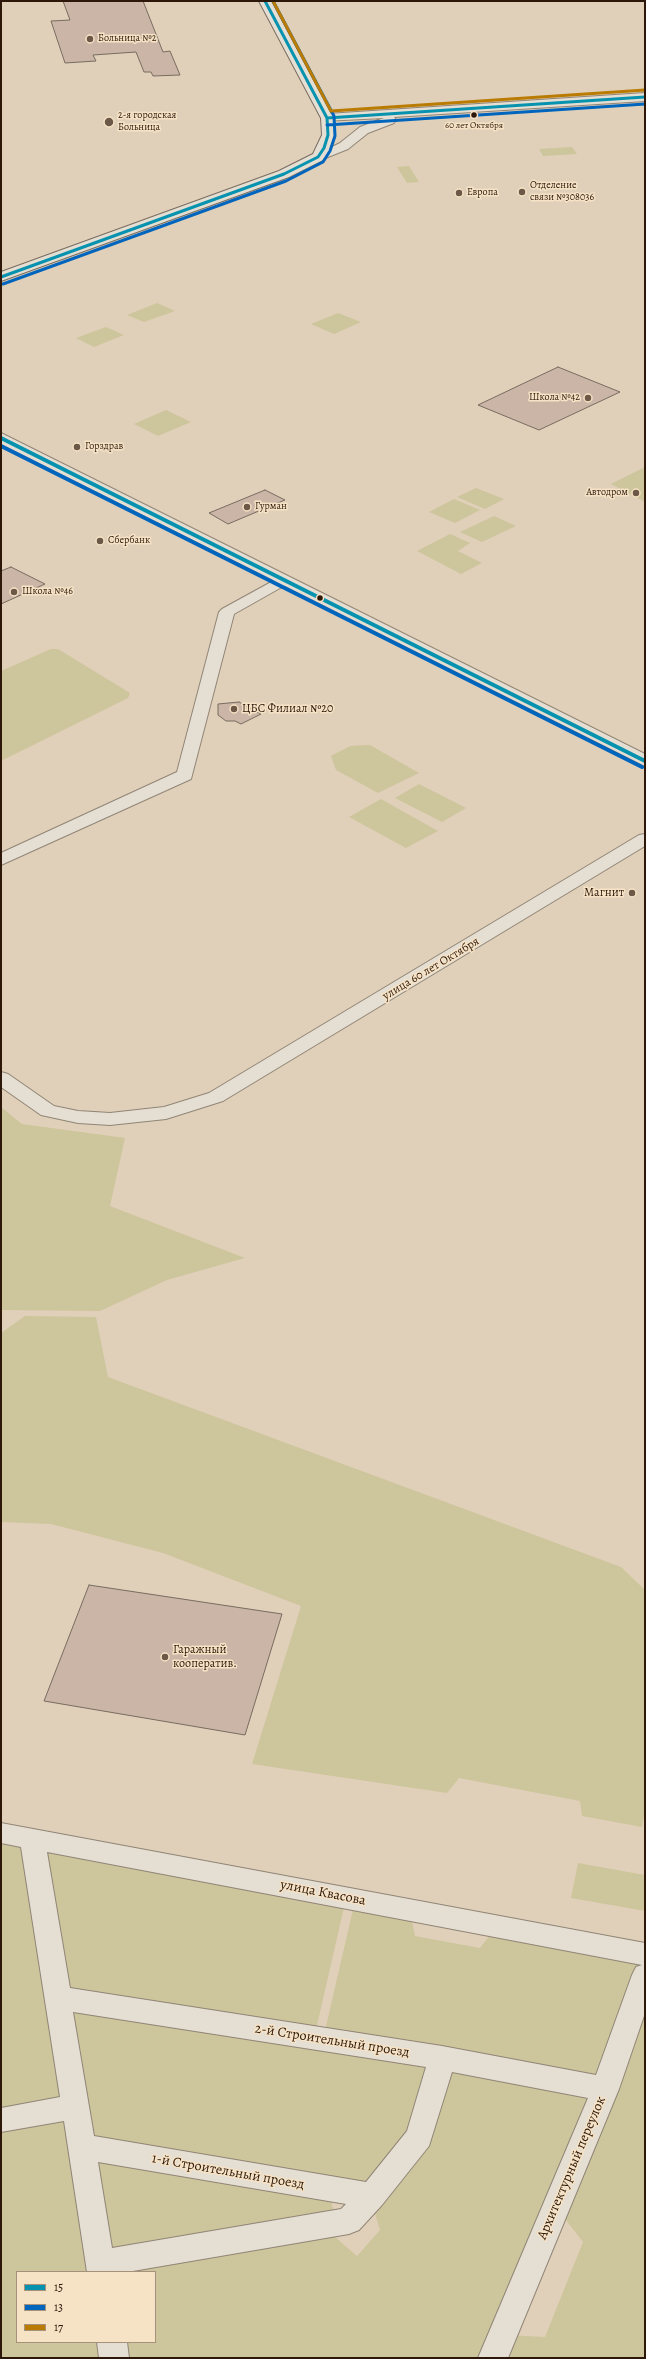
<!DOCTYPE html>
<html>
<head>
<meta charset="utf-8">
<style>
	body { margin:0 }
	#map { position:relative; width:646px; height:2359px; overflow:hidden; background:#e0d0b9; font-family:Alegreya,serif }
	canvas { display:block }
	.frame { position:absolute; inset:0; border:2px solid #2d1709; pointer-events:none }
	.legend { position:absolute; left:16px; top:2271px; width:140px; height:72px; box-sizing:border-box; background:#f6e3c6; border:1px solid #a6917a; margin:0; padding:5px 7px; list-style:none; font-size:12px; color:#2d1709 }
	.legend li { display:flex; align-items:center; gap:8px; height:20px }
	.legend b { width:20px; border:1px solid #a6917a }
</style>
</head>
<body>
<div id="map">
<canvas width="646" height="2359"></canvas>
<div class="frame"></div>
<ul class="legend">
<li><b style="height:5px;background:#0793b0"></b>15</li>
<li><b style="height:5px;background:#0065bd"></b>13</li>
<li><b style="height:5px;background:#ba7b03"></b>17</li>
</ul>
</div>
<script>
const c = document.querySelector('canvas').getContext('2d');
c.lineJoin = 'round';
function fill(path, color) { c.fillStyle = color; c.fill(path, 'evenodd'); }
const toPath = rows => new Path2D(rows.map(r => 'M' + r).join(''));
function strokePath(path, color, width, dash) { c.strokeStyle = color; c.lineWidth = width; c.lineCap = dash ? 'butt' : 'round'; c.setLineDash(dash || []); c.stroke(path); }
function drawText(font, color, halo, rows, align = 'center') {
  c.font = font + ' Alegreya,serif'; c.lineWidth = 3; c.setLineDash([]); c.textBaseline = 'middle'; c.strokeStyle = halo; c.fillStyle = color; for (const [text, x, y, turn = 0] of rows) {
    c.save(); c.translate(x, y); c.rotate((+turn || 0) * Math.PI / 180); c.textAlign = isNaN(turn) ? turn : align; if (halo) c.strokeText(text, 0, 0); c.fillText(text, 0, 0); c.restore();
  }
}
const green = toPath([
	[572,147,577,154,543,156,539,149],
	[409,166,419,182,407,183,397,167],
	[157,303,175,311,144,322,127,315],
	[338,313,361,322,334,334,311,324],
	[106,327,124,335,94,347,76,338],
	[166,410,191,422,158,436,134,424],
	[645,467,645,502,611,484],
	[476,488,504,499,485,509,457,497],
	[454,499,480,510,455,523,429,512],
	[494,516,516,526,482,542,460,532],
	[450,534,470,543,458,551,482,563,461,574,417,551],
	[51,649,58,649,130,693,128,698,1,761,1,671],
	[370,745,419,773,378,793,336,770,331,756,350,746],
	[419,784,466,808,442,822,395,798],
	[381,799,438,831,406,848,349,817],
	[1,1107,22,1124,125,1138,110,1206,245,1258,167,1280,100,1311,1,1310],
	[25,1316,96,1317,108,1377,621,1567,645,1590,645,1810,642,1827,582,1816,580,1801,459,1778,447,1793,252,1764,301,1606,163,1553,51,1524,1,1522,1,1333],
	[1,1840,28,1845,68,2103,1,2114],
	[39,1846,345,1903,315,2034,63,1995],
	[578,1863,645,1875,645,1911,571,1898],
	[354,1905,411,1916,415,1936,480,1948,493,1931,643,1961,601,2083,324,2035],
	[645,1996,645,2358,497,2358,506,2335,545,2337,583,2242,559,2211],
	[64,2004,437,2063,416,2136,369,2190,86,2140],
	[445,2064,599,2091,489,2358,119,2358,117,2342,155,2342,155,2272,107,2272,327,2230,357,2256,380,2230,372,2204],
	[69,2114,93,2272,17,2272,17,2342,104,2342,107,2358,1,2358,1,2126],
	[89,2157,331,2199,334,2214,105,2255]
]);
const building = toPath([
	[63,1,143,1,163,52,170,51,180,75,153,76,151,72,144,72,136,52,93,55,96,61,65,63,51,21,70,20,63,1],
	[558,367,620,392,539,430,478,405,558,367],
	[265,490,285,500,228,524,209,513,265,490],
	[11,567,45,584,1,604,1,571,11,567],
	[239,702,261,714,241,724,235,721,226,721,218,715,218,704,239,702],
	[89,1585,282,1614,245,1735,44,1701,89,1585]
]);
const minor = toPath([
	[284,575,292,580,289,583,234,614,191,779,1,865,1,853,177,772,219,612,222,609,284,575],
	[645,834,645,846,223,1101,166,1119,110,1125,78,1123,41,1115,1,1087,1,1072,8,1074,54,1106,78,1111,110,1113,164,1107,209,1093,639,835,645,834],
	[1,1823,645,1943,645,2013,619,2089,508,2358,478,2358,588,2098,452,2072,429,2146,382,2205,359,2230,349,2234,127,2272,87,2272,64,2121,1,2132,1,2108,60,2097,21,1847,1,1843,1,1823],
	[47,1852,642,1965,636,1967,632,1975,596,2075,442,2046,70,1988,47,1852],
	[73,2012,426,2067,407,2131,366,2182,94,2136,73,2012],
	[98,2162,346,2204,341,2209,112,2248,98,2162],
	[97,2342,127,2342,129,2358,99,2358,97,2342]
]);
const tertiary = toPath([
	[645,93,645,101,394,117,396,120,394,123,368,133,348,149,318,161,312,157,340,143,360,127,384,118,323,121,321,118,327,114,645,93],
	[1,433,645,754,645,766,1,444,1,433]
]);
const secondary = toPath([
	[259,1,271,1,333,118,334,135,330,148,323,160,289,177,1,281,1,272,279,171,313,154,322,135,321,118,259,1]
]);
const bus1Far1 = toPath([
	[327,118,645,97],
	[1,277,284,174,318,157,324,148,328,135,327,118,265,1]
]);
const bus1 = toPath([
	[1,438,645,761]
]);
const bus2Far1 = toPath([
	[327,125,645,104],
	[3,284,286,181,323,162,330,151,335,136,334,116,273,1]
]);
const bus2 = toPath([
	[1,446,642,767]
]);
const bus3 = toPath([
	[273,1,331,111,645,90]
]);
const markers = [
	[90,39,4,"#6c5847"],
	[474,115,3.5,"#2d1709"],
	[109,122,5,"#6c5847"],
	[522,192,4,"#6c5847"],
	[459,193,4,"#6c5847"],
	[588,398,4,"#6c5847"],
	[77,447,4,"#6c5847"],
	[636,493,4,"#6c5847"],
	[247,507,4,"#6c5847"],
	[100,541,4,"#6c5847"],
	[14,592,4,"#6c5847"],
	[320,598,3.5,"#2d1709"],
	[234,709,4,"#6c5847"],
	[632,893,4,"#6c5847"],
	[165,1657,4,"#6c5847"]
];
const farBusnames = [
	["60 лет Октября",474,126]
];
const farPoinames = [
	["Больница №2",98,39],
	["2-я городская",118,116],
	["Больница",118,128],
	["Отделение",530,186],
	["связи №308036",530,198],
	["Европа",467,193],
	["Школа №42",580,398,"right"],
	["Горздрав",85,447],
	["Автодром",628,493,"right"],
	["Гурман",255,507],
	["Сбербанк",108,541],
	["Школа №46",22,592]
];
const poiNames = [
	["ЦБС Филиал №20",242,709],
	["Магнит",624,893,"right"],
	["Гаражный",173,1650],
	["кооператив.",173,1664]
];
const streetNames = [
	["улица 60 лет Октября",431,969,-31]
];
const nearStreetnames = [
	["улица Квасова",323,1893,11],
	["2-й Строительный проезд",332,2041,9],
	["Архитектурный переулок",572,2168,-67],
	["1-й Строительный проезд",228,2172,10]
];
fill(green, '#cdc59c');
fill(building, '#cab5a7');
strokePath(building, '#776c5f', 1);
strokePath(minor, '#908576', 2);
strokePath(tertiary, '#908576', 2);
strokePath(secondary, '#776c5f', 2);
fill(minor, '#e5ded2');
fill(tertiary, '#e5ded2');
fill(secondary, '#e5ded2');
strokePath(bus1Far1, '#0793b0', 3);
strokePath(bus1, '#0793b0', 4);
strokePath(bus2Far1, '#0065bd', 3);
strokePath(bus2, '#0065bd', 4);
strokePath(bus3, '#ba7b03', 3);
for (const [x, y, r, color] of markers) { const dot = new Path2D(); dot.arc(x, y, r, 0, 2 * Math.PI); c.fillStyle = color; c.fill(dot); strokePath(dot, '#f6e3c6', 1.5); }
drawText('9px', '#2d1709', '#f6e3c6', farBusnames);
drawText('10px', '#2d1709', '#f6e3c6', farPoinames, 'left');
drawText('12px', '#2d1709', '#f6e3c6', poiNames, 'left');
drawText('12px', '#2d1709', '#f6e3c6', streetNames);
drawText('14px', '#2d1709', '#f6e3c6', nearStreetnames);
</script>
</body>
</html>
